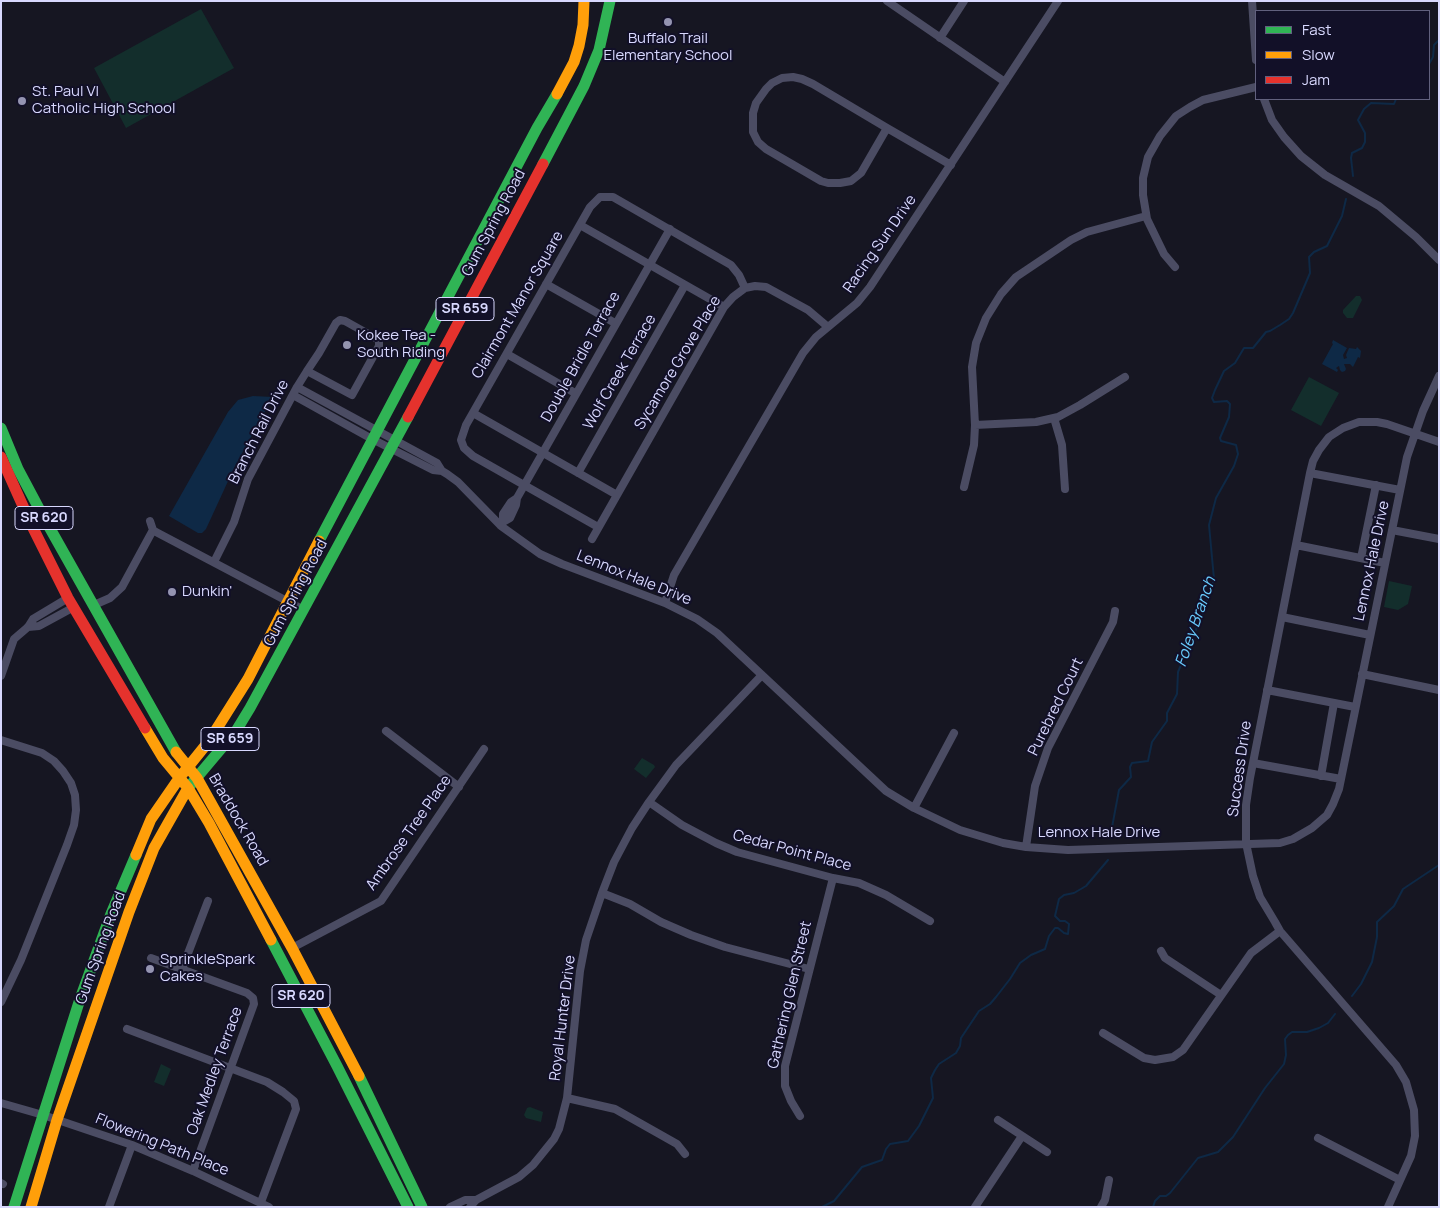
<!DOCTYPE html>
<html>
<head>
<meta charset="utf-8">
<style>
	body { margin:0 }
	#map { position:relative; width:1440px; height:1208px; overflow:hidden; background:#161622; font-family:Manrope,sans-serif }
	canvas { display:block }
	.frame { position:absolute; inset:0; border:2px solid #d8d8fe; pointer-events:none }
	.legend { position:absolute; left:1255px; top:10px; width:175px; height:90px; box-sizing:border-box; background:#121028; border:1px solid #61607e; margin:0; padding:6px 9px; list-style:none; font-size:15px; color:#d8d8fe }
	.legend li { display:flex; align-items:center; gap:10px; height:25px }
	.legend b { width:25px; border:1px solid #61607e }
</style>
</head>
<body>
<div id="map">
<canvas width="1440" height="1208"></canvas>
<div class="frame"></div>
<ul class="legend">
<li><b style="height:6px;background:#30b455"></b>Fast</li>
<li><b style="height:6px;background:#ff9f0a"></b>Slow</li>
<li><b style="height:6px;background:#e5322d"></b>Jam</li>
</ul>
</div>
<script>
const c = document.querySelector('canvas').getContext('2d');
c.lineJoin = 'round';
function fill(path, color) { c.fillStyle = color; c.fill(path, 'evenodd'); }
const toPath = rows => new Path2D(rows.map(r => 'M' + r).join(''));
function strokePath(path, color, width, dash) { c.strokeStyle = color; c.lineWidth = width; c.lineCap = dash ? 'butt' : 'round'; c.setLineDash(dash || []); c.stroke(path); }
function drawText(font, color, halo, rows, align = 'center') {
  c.font = font + ' Manrope,sans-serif'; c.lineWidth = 4; c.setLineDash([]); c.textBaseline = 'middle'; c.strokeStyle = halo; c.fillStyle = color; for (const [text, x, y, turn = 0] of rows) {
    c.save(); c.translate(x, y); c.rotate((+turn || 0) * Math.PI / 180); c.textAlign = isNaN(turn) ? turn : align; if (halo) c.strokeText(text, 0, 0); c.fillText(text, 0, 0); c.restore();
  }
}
const green = toPath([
	[201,9,234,68,126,128,94,68],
	[1356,296,1360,296,1362,300,1353,318,1347,318,1343,313,1343,310],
	[1309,377,1339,393,1321,426,1291,410],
	[1389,581,1412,586,1408,604,1398,610,1384,607],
	[642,758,654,765,655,767,646,778,634,769],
	[161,1064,171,1069,164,1086,154,1082],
	[530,1107,543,1112,541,1122,526,1118,524,1115,527,1108]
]);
const water = toPath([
	[1333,340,1347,348,1343,355,1344,359,1347,358,1346,355,1349,348,1356,349,1357,347,1361,351,1360,358,1358,357,1353,367,1350,364,1344,364,1346,369,1345,371,1342,372,1340,370,1339,366,1336,368,1338,370,1337,372,1322,364,1333,344,1332,343],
	[253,396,273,397,235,466,206,529,202,533,198,533,169,516,228,412,238,400]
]);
const stream = toPath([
	[1429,64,1433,57,1434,45,1439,40],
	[1353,176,1351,158,1352,153,1362,148,1365,142,1365,133,1358,120,1364,109,1371,103,1394,104,1396,99],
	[1110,838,1119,790,1131,777,1130,767,1132,763,1148,761,1152,742,1167,721,1167,713,1177,694,1178,672,1203,613,1214,579,1209,525,1216,498,1234,466,1238,454,1236,445,1221,441,1220,438,1229,417,1230,404,1227,401,1214,402,1212,398,1215,390,1224,371,1235,363,1244,348,1253,348,1266,332,1270,331,1280,325,1289,319,1293,313,1310,273,1309,257,1314,252,1327,246,1342,216,1346,199],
	[1352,996,1361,984,1372,962,1377,937,1377,922,1394,906,1403,889,1439,865],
	[822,1207,834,1201,862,1167,882,1160,886,1149,890,1144,908,1141,919,1126,933,1098,931,1078,935,1070,939,1064,956,1053,960,1046,961,1038,979,1011,990,1004,996,997,1010,979,1020,963,1031,955,1045,949,1049,936,1055,928,1058,928,1064,933,1068,934,1069,924,1065,921,1060,921,1055,916,1059,899,1064,895,1074,893,1086,886,1108,860],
	[1153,1207,1155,1201,1160,1196,1166,1196,1170,1193,1198,1158,1218,1152,1233,1137,1265,1088,1284,1064,1286,1055,1285,1039,1288,1035,1292,1032,1307,1032,1319,1028,1328,1023,1335,1014]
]);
const street = toPath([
	[887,1,1005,82],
	[1252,1,1256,60],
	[940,38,964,1],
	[1264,99,1272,120,1284,137,1301,156,1325,175,1379,206,1416,237,1439,260],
	[887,128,861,173,851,181,840,183,828,183,821,181,766,149,758,142,753,132,753,113,756,103,766,89,772,83,782,78,793,77,802,79,813,84,887,128,951,165],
	[580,225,724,307],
	[1175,267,1164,254,1147,219,1143,195,1143,178,1148,157,1160,136,1176,116,1190,107,1203,100,1256,87],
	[546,284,615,323],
	[507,354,575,393],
	[297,387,437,463,442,471],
	[293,395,372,439,433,470,442,471,447,474,458,482,501,526,540,554,562,564,665,603,697,619,717,633,886,791,914,808,960,830,1003,843,1026,847,1068,850,1280,843,1293,839,1312,828,1327,815,1333,804,1339,789,1407,457,1423,411,1439,376],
	[473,413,617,495],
	[1054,418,1062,445,1065,489],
	[975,425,1036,422,1058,417,1080,405,1125,377],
	[578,473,685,285],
	[1310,473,1400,490],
	[964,487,974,445,975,425,972,367,976,343,986,318,1001,294,1016,277,1071,240,1087,232,1146,216],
	[150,521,153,530,156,532,304,610],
	[503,522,510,518,516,505,517,498],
	[501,526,503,522,503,514,511,502,517,498,670,229],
	[598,527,473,456,464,448,461,440,466,425,590,207,600,197,613,197,731,265,739,275,745,288],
	[1392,530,1439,539],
	[592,539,724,307,733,297,745,288,755,286,766,287,808,310,828,327],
	[1296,545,1385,563],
	[1361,558,1376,485],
	[214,562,234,522,248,479,297,387,307,371,319,353,336,323,340,320,345,321,379,340,379,346,352,395,307,371],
	[665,603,674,575,803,353,816,337,857,303,870,287,1058,1],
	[94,605,110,598,122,587,153,530],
	[1282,617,1370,635],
	[28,627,39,626,74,607],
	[1362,674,1439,690],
	[1,676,14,639,28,627,33,619,68,598],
	[1267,690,1355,707],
	[386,731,459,787],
	[1,740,42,753,54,761,63,771,71,783,75,795,76,810,74,825,67,845,21,960,1,1002],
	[1253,763,1341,779],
	[1321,776,1334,703],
	[649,802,682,825,716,843,737,852,833,878,859,883,886,895,930,921],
	[914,808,954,733],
	[1026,847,1035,786,1048,748,1113,622,1115,611],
	[602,893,630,904,661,922,691,935,725,947,809,969],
	[292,948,381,901,484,749],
	[1161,951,1165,958,1221,995],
	[151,958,247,993,253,998,254,1004,193,1171],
	[182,969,208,901],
	[127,1029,267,1082,283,1092,294,1101,296,1109,261,1202],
	[1103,1033,1144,1058,1155,1060,1173,1057,1183,1050,1251,953,1280,931],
	[567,1098,615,1109,677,1144,685,1154],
	[1,1103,43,1115,132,1145,193,1171,269,1207],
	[800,1116,791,1101,785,1086,785,1066,833,878],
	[998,1120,1047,1152],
	[1318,1138,1400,1180],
	[1,1183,3,1184],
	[109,1207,132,1145],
	[450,1207,465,1200,476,1200],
	[470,1207,476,1200,519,1177,533,1165,554,1139,559,1129,567,1098,580,971,586,940,602,893,614,862,632,828,649,802,676,765,762,675],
	[975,1207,1022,1136],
	[1101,1207,1105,1200,1109,1180],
	[1388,1207,1411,1156,1415,1136,1414,1110,1406,1082,1396,1065,1280,931,1275,922,1260,897,1253,876,1246,843,1246,805,1250,778,1310,473,1313,461,1319,450,1329,437,1343,428,1359,422,1377,422,1387,424,1439,442]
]);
const fast = toPath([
	[543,164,584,86,599,50,610,1],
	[1,428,18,469,43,516,176,752],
	[319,541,537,128,557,94],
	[188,788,236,731,250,708,408,417],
	[271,940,337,1066,408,1207],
	[359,1076,422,1207],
	[14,1207,80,999,111,914,136,855]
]);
const slow = toPath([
	[557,94,574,62,579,46,583,25,584,1],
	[145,728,163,758,188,788,209,823,271,940],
	[176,752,197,778,292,948,359,1076],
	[180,777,209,741,248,679,319,541],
	[136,855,151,819,180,777],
	[31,1207,57,1120,129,912,154,848,188,788]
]);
const jam = toPath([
	[408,417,543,164],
	[1,457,31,524,68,598,145,728]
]);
const markers = [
	[668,22,5,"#9494b1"],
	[22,101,5,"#9494b1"],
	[347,345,5,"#9494b1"],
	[172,592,5,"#9494b1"],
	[150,969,5,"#9494b1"]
];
const shields = [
	[465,309,58],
	[44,518,58],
	[230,739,58],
	[301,996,58]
];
const shieldNames = [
	["SR 659",465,309],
	["SR 620",44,518],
	["SR 659",230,739],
	["SR 620",301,996]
];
const poiNames = [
	["Buffalo Trail",668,39,"center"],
	["Elementary School",668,56,"center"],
	["St. Paul VI",32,92],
	["Catholic High School",32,109],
	["Kokee Tea -",357,336],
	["South Riding",357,353],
	["Dunkin'",182,592],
	["SprinkleSpark",160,960],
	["Cakes",160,977]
];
const streetNames = [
	["Gum Spring Road",494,223,-62],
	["Racing Sun Drive",880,244,-55],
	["Clairmont Manor Square",518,305,-60],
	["Double Bridle Terrace",581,357,-61],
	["Sycamore Grove Place",678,363,-59],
	["Wolf Creek Terrace",620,372,-60],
	["Branch Rail Drive",259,432,-63],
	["Lennox Hale Drive",1372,561,-78],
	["Lennox Hale Drive",634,578,22],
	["Gum Spring Road",296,593,-62],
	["Purebred Court",1056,707,-64],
	["Success Drive",1240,769,-82],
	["Braddock Road",238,820,60],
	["Ambrose Tree Place",409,833,-55],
	["Lennox Hale Drive",1099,833],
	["Cedar Point Place",792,851,15],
	["Gum Spring Road",101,948,-70],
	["Gathering Glen Street",790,995,-77],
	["Royal Hunter Drive",563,1018,-83],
	["Oak Medley Terrace",215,1071,-70],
	["Flowering Path Place",162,1145,22]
];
const waterNames = [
	["Foley Branch",1196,622,-71]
];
fill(green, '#132e2c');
fill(water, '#0e2946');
strokePath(stream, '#0e2946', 2);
strokePath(street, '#4b4c63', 8);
strokePath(fast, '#30b455', 11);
strokePath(slow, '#ff9f0a', 11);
strokePath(jam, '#e5322d', 11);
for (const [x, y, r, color] of markers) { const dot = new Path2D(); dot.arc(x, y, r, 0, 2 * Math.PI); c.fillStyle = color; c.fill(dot); strokePath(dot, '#121028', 2); }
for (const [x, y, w] of shields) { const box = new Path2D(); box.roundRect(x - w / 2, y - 11.5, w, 23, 4); c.fillStyle = '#121028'; c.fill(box); strokePath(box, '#d8d8fe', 1); }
drawText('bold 14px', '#d8d8fe', null, shieldNames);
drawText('15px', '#d8d8fe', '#121028', poiNames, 'left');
drawText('15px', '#d8d8fe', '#121028', streetNames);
drawText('italic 16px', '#68cafc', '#121028', waterNames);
</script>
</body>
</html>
